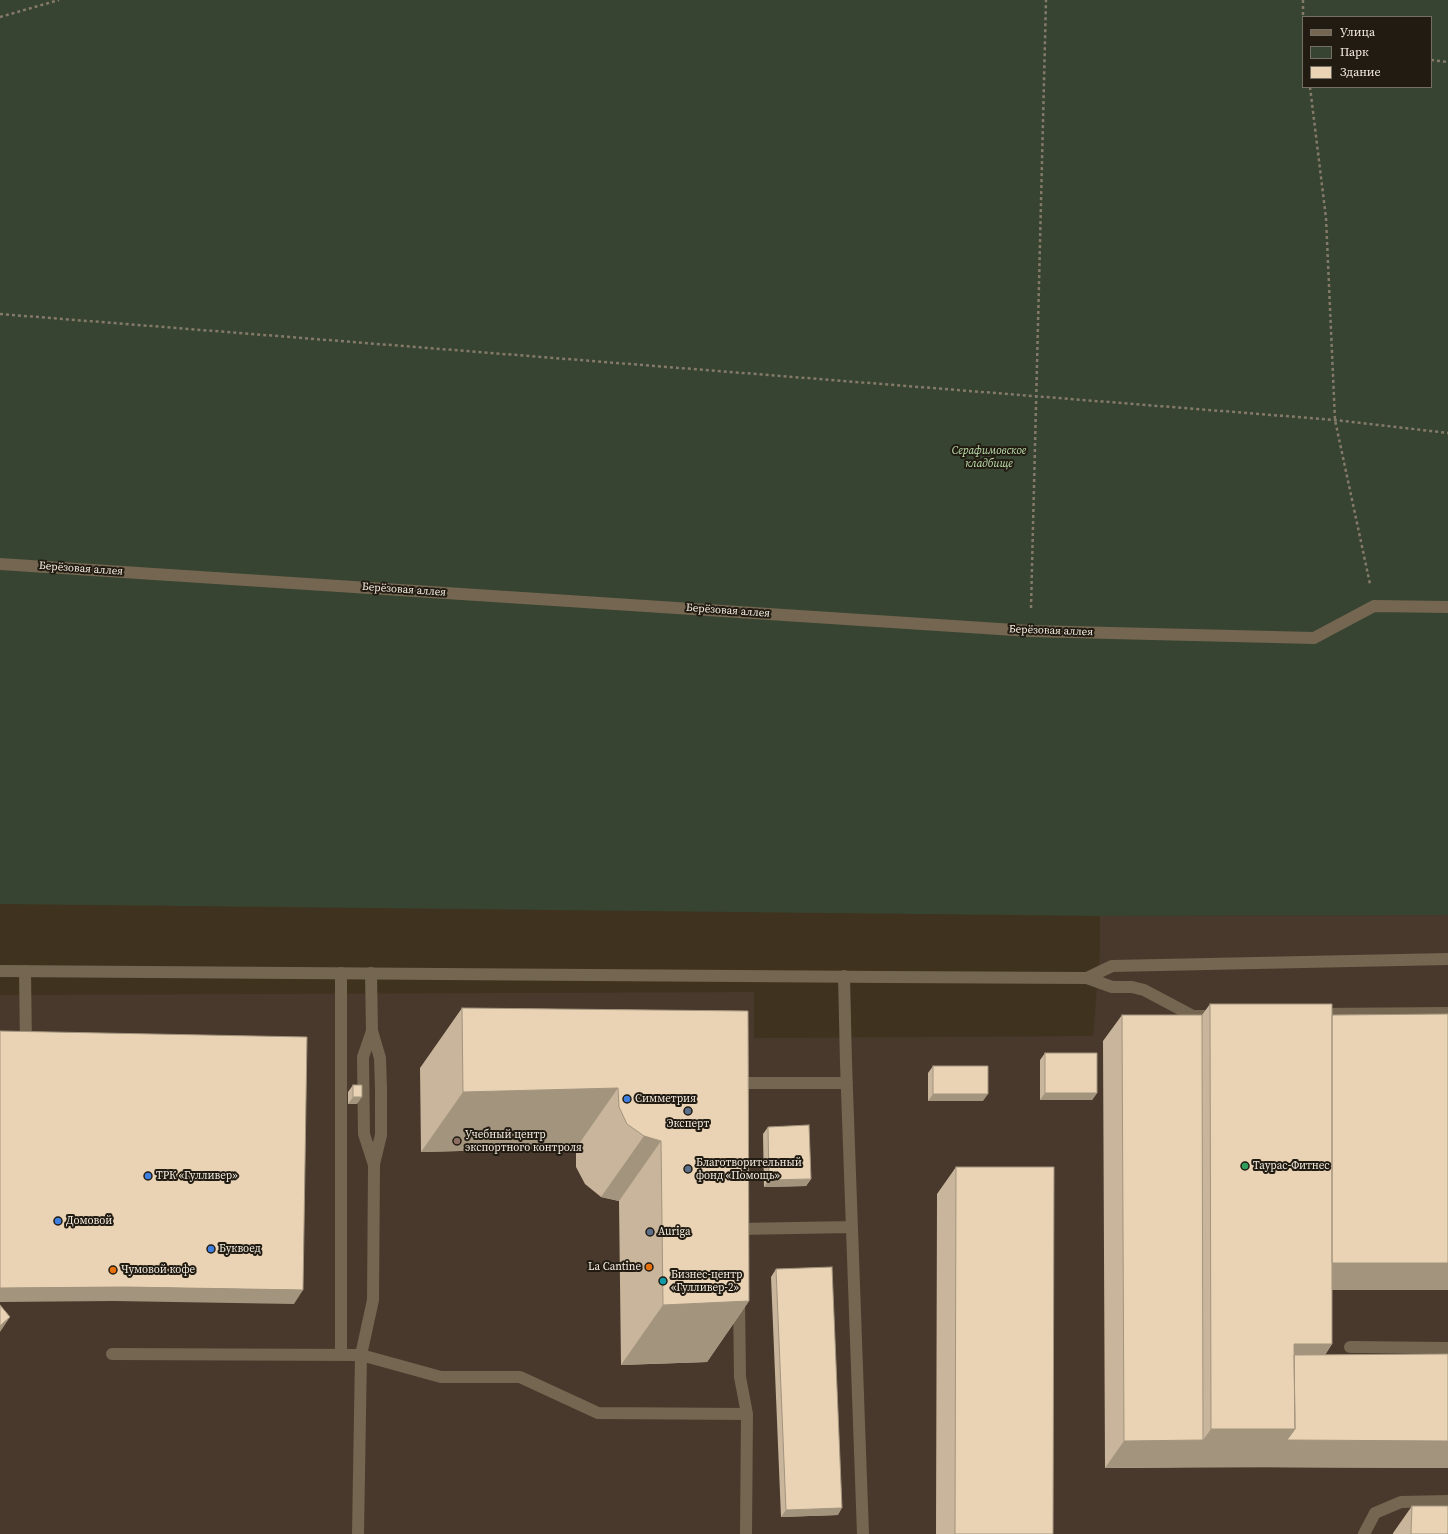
<!DOCTYPE html>
<html>
<head>
<meta charset="utf-8">
<style>
	body { margin:0 }
	#map { position:relative; width:1448px; height:1534px; overflow:hidden; background:#3f321e; font-family:"Source Serif 4",serif }
	canvas { display:block }
	.legend { position:absolute; left:1302px; top:16px; width:130px; height:72px; box-sizing:border-box; background:#211b12; border:1px solid #766f65; margin:0; padding:5px 7px; list-style:none; font-size:12px; color:#f6eee2 }
	.legend li { display:flex; align-items:center; gap:8px; height:20px }
	.legend b { width:20px; border:1px solid #766f65 }
</style>
</head>
<body>
<div id="map">
<canvas width="1448" height="1534"></canvas>
<ul class="legend">
<li><b style="height:5px;background:#746650"></b>Улица</li>
<li><b style="height:11px;background:#374431"></b>Парк</li>
<li><b style="height:11px;background:#e9d3b4"></b>Здание</li>
</ul>
</div>
<script>
const c = document.querySelector('canvas').getContext('2d');
c.lineJoin = 'round';
function fill(path, color) { c.fillStyle = color; c.fill(path, 'evenodd'); }
const toPath = rows => new Path2D(rows.map(r => 'M' + r).join(''));
function strokePath(path, color, width, dash) { c.strokeStyle = color; c.lineWidth = width; c.lineCap = dash ? 'butt' : 'round'; c.setLineDash(dash || []); c.stroke(path); }
function drawText(font, color, halo, rows, align = 'center') {
  c.font = font + ' "Source Serif 4",serif'; c.lineWidth = 4; c.setLineDash([]); c.textBaseline = 'middle'; c.strokeStyle = halo; c.fillStyle = color; for (const [text, x, y, turn = 0] of rows) {
    c.save(); c.translate(x, y); c.rotate((+turn || 0) * Math.PI / 180); c.textAlign = isNaN(turn) ? turn : align; if (halo) c.strokeText(text, 0, 0); c.fillText(text, 0, 0); c.restore();
  }
}
const commercial = toPath([
	[1448,915,1448,1534,0,1534,0,995,754,992,754,1038,1093,1036,1100,952,1100,916]
]);
const green = toPath([
	[0,0,1448,0,1448,915,1100,916,0,904],
	[1303,17,1431,17,1431,87,1303,87]
]);
const path = toPath([
	[1303,0,1303,17],
	[0,17,59,0],
	[1431,60,1448,62],
	[1310,87,1326,218,1335,420,1370,584],
	[0,314,1335,420,1448,433],
	[1031,608,1046,0]
]);
const lane = toPath([
	[0,564,1030,631,1314,638,1374,606,1448,607],
	[25,971,26,1045],
	[341,973,341,1355],
	[844,976,846,1063,863,1534],
	[885,977,1087,978,1112,987,1132,987,1144,990,1193,1016,1206,1016],
	[1087,978,1112,966,1448,959],
	[1317,1014,1448,1013],
	[372,1031,380,1058,381,1089,381,1135,374,1164],
	[737,1087,737,1083,847,1083],
	[738,1229,852,1227],
	[739,1300,740,1377,747,1414,746,1534],
	[1350,1347,1448,1348],
	[112,1354,361,1355,441,1377,520,1377,598,1413,747,1414],
	[358,1534,361,1355,373,1300,374,1165,364,1134,363,1057,372,1031,371,973],
	[1364,1534,1375,1513,1401,1502,1448,1501]
]);
const street = toPath([
	[0,971,885,977]
]);
const wall = toPath([
	[1210,1004,1332,1015,1448,1014,1448,1290,1332,1290,1332,1344,1325,1355,1448,1354,1448,1468,1268,1467,1105,1468,1103,1041,1122,1015,1202,1015],
	[462,1008,748,1011,749,1301,707,1362,621,1365,619,1201,601,1197,585,1184,576,1167,576,1148,421,1152,420,1068],
	[1045,1053,1097,1093,1092,1100,1040,1100,1040,1060],
	[933,1066,983,1101,928,1101,928,1073],
	[353,1085,357,1104,348,1104,348,1092],
	[768,1127,811,1179,806,1186,764,1187,763,1134],
	[956,1167,1053,1534,936,1534,937,1194],
	[776,1269,838,1515,781,1517,771,1277],
	[1412,1506,1448,1534,1393,1534,1393,1533]
]);
const shadedWall = toPath([
	[618,1088,576,1148,421,1152,463,1092],
	[1045,1093,1097,1093,1092,1100,1040,1100],
	[933,1094,988,1094,983,1101,928,1101],
	[353,1097,362,1097,357,1104,348,1104],
	[644,1136,661,1141,619,1201,601,1197],
	[811,1179,806,1186,764,1187,769,1180],
	[1325,1263,1448,1263,1448,1290,1306,1290],
	[124,1287,303,1290,294,1304,114,1301,0,1302,0,1288],
	[749,1301,707,1362,621,1365,663,1305],
	[10,1317,0,1332,0,1326],
	[1294,1344,1332,1344,1306,1382,1287,1382],
	[1211,1429,1295,1429,1448,1441,1448,1468,1184,1467,1105,1468,1124,1441,1203,1440],
	[842,1508,838,1515,781,1517,786,1510]
]);
const building = toPath([
	[1210,1004,1332,1004,1332,1344,1294,1344,1295,1429,1211,1429,1210,1004],
	[462,1008,748,1011,749,1301,663,1305,661,1141,644,1136,627,1124,619,1107,618,1088,463,1092,462,1008],
	[1448,1014,1448,1263,1332,1263,1332,1015,1448,1014],
	[1122,1015,1202,1015,1203,1440,1124,1441,1122,1015],
	[0,1031,307,1037,303,1290,124,1287,0,1288,0,1031],
	[1045,1053,1097,1053,1097,1093,1045,1093,1045,1053],
	[933,1066,988,1066,988,1094,933,1094,933,1066],
	[353,1085,362,1085,362,1097,353,1097,353,1085],
	[809,1125,811,1179,769,1180,768,1127,809,1125],
	[956,1167,1054,1167,1053,1534,955,1534,956,1167],
	[832,1267,842,1508,786,1510,776,1269,832,1267],
	[0,1305,10,1317,0,1326,0,1305],
	[1448,1354,1448,1441,1287,1440,1295,1429,1294,1355,1448,1354],
	[1412,1506,1448,1506,1448,1534,1411,1534,1412,1506]
]);
const markers = [
	[627,1099,4,"#3f7fe0"],
	[688,1111,4,"#5c6f8a"],
	[457,1141,4,"#8d6e63"],
	[1245,1166,4,"#2e9e5b"],
	[688,1169,4,"#5c6f8a"],
	[148,1176,4,"#3f7fe0"],
	[58,1221,4,"#3f7fe0"],
	[650,1232,4,"#5c6f8a"],
	[211,1249,4,"#3f7fe0"],
	[649,1267,4,"#e8710a"],
	[113,1270,4,"#e8710a"],
	[663,1281,4,"#0f9aa8"]
];
const parkNames = [
	["Серафимовское",989,451],
	["кладбище",989,464]
];
const streetNames = [
	["Берёзовая аллея",81,569,4],
	["Берёзовая аллея",404,590,4],
	["Берёзовая аллея",728,611,4],
	["Берёзовая аллея",1051,631,2]
];
const poiNames = [
	["Симметрия",635,1099],
	["Эксперт",688,1124,"center"],
	["Учебный центр",465,1135],
	["экспортного контроля",465,1148],
	["Благотворительный",696,1163],
	["фонд «Помощь»",696,1176],
	["Таурас-Фитнес",1253,1166],
	["ТРК «Гулливер»",156,1176],
	["Домовой",66,1221],
	["Auriga",658,1232],
	["Буквоед",219,1249],
	["La Cantine",641,1267,"right"],
	["Чумовой кофе",121,1270],
	["Бизнес-центр",671,1275],
	["«Гулливер-2»",671,1288]
];
fill(commercial, '#48392c');
fill(green, '#374431');
strokePath(path, '#857a69', 2.5, [3, 3]);
strokePath(lane, '#746650', 12);
strokePath(street, '#746650', 12);
fill(wall, '#c8b59b');
fill(shadedWall, '#a3947e');
fill(building, '#e9d3b4');
strokePath(building, '#a3947e', 1);
for (const [x, y, r, color] of markers) { const dot = new Path2D(); dot.arc(x, y, r, 0, 2 * Math.PI); c.fillStyle = color; c.fill(dot); strokePath(dot, '#211b12', 1.5); }
drawText('italic 11px', '#bde0ad', '#211b12', parkNames);
drawText('11px', '#f6eee2', '#211b12', streetNames);
drawText('11px', '#f6eee2', '#211b12', poiNames, 'left');
</script>
</body>
</html>
